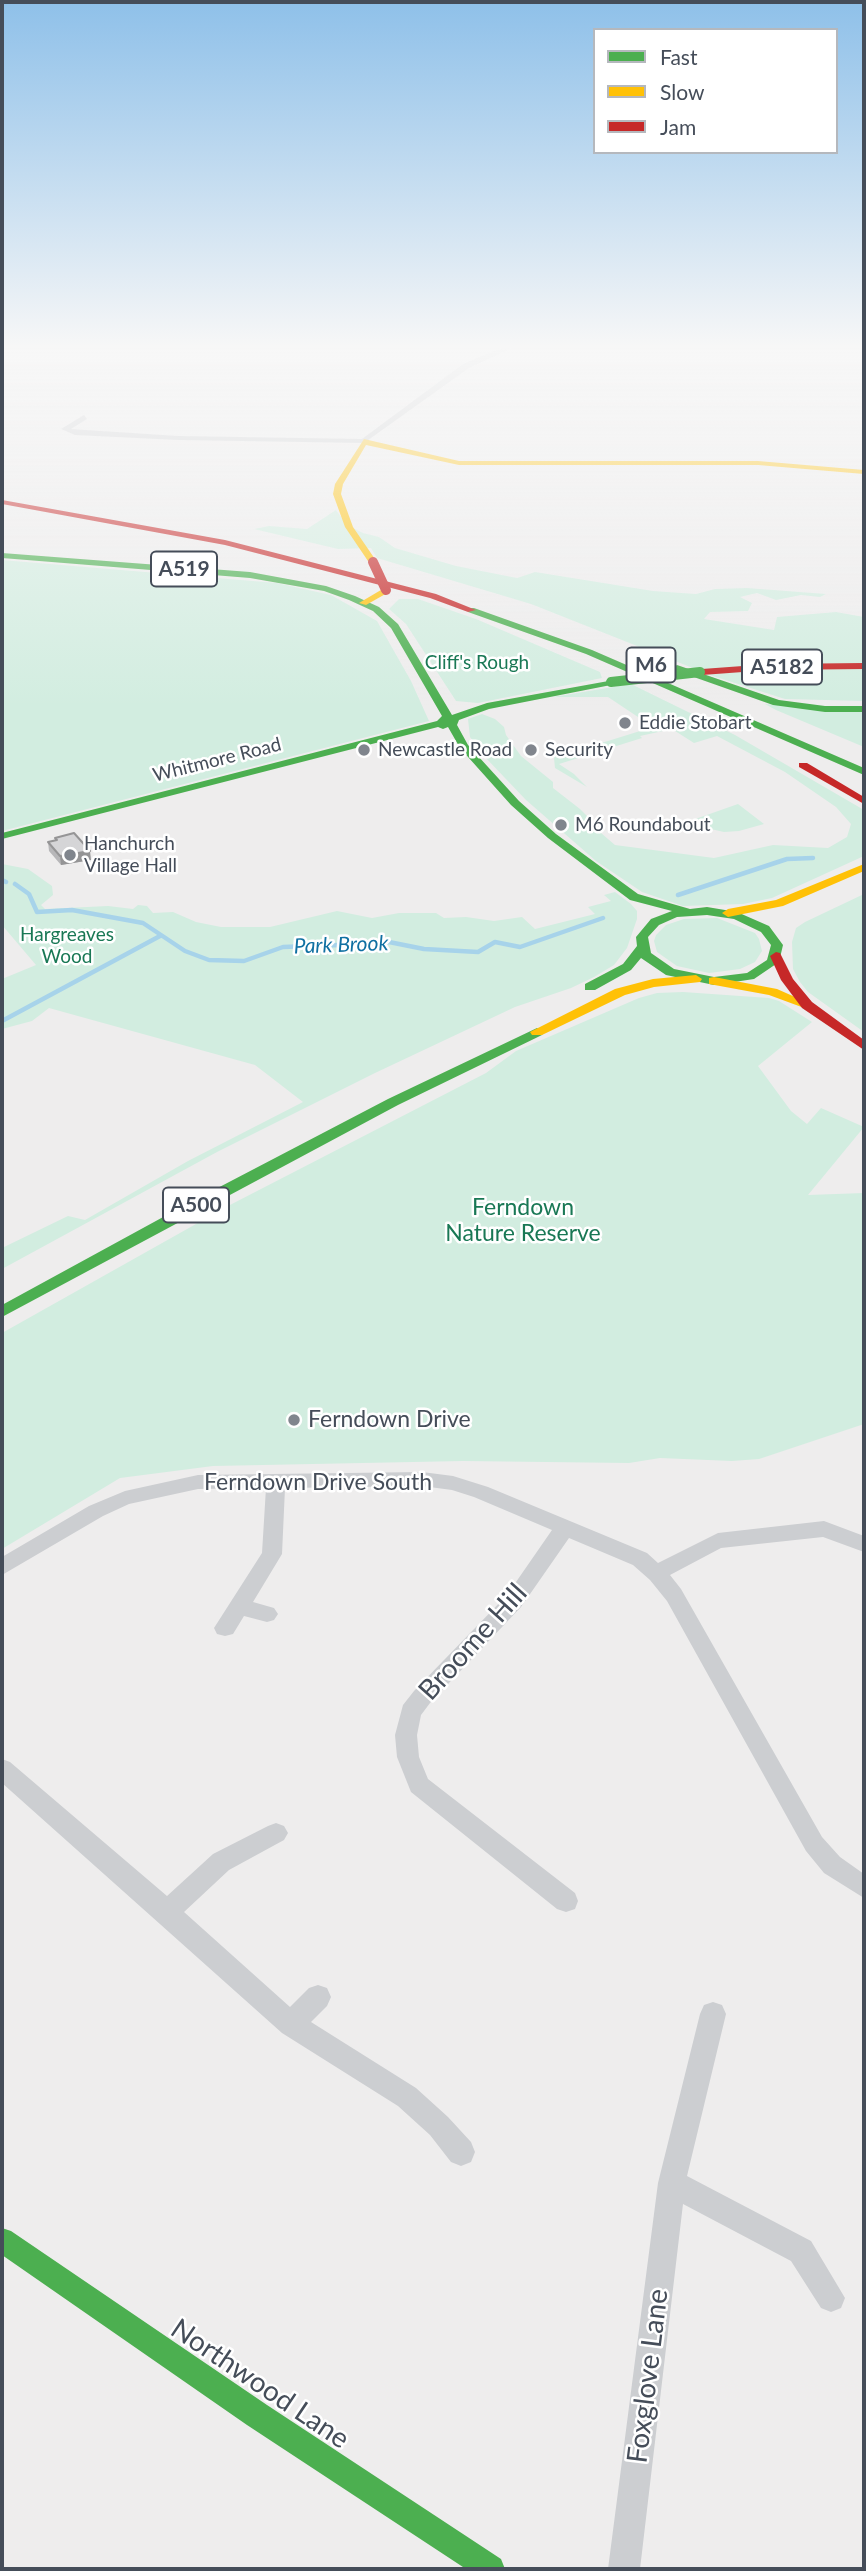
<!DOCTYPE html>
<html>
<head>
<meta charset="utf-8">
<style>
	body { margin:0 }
	#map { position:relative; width:866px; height:2571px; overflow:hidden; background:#eeeded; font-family:Lato,sans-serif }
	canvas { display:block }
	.frame { position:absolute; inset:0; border:4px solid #454d59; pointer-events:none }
	.legend { position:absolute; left:593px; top:28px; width:245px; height:126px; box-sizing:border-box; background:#fff; border:2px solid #b5b8bd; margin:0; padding:9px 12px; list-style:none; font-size:21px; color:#454d59 }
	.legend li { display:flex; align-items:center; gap:14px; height:35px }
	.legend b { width:35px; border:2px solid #b5b8bd }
</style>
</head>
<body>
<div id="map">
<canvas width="866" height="2571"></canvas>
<div class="frame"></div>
<ul class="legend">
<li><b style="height:9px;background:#4caf50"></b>Fast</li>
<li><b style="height:9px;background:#ffc107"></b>Slow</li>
<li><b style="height:9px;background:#c62828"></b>Jam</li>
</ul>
</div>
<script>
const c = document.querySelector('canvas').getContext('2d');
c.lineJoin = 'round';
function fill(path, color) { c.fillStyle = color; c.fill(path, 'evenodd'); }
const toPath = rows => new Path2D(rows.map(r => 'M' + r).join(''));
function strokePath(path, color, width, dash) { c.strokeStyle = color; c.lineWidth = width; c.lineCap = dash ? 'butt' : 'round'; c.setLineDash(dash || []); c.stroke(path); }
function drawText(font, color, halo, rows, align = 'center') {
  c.font = font + ' Lato,sans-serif'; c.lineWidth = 5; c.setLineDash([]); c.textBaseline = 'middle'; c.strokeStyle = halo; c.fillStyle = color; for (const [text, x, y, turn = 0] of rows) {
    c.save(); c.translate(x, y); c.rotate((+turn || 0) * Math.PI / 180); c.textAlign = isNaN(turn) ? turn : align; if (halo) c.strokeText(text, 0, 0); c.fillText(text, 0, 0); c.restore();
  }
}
const green = toPath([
	[336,510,347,525,363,533,379,537,395,548,456,566,517,578,535,572,653,591,696,594,715,589,747,588,826,594,820,597,801,595,776,600,757,593,740,597,752,603,748,611,710,612,704,619,774,630,777,617,836,612,864,617,864,701,785,699,713,676,531,604,377,558,371,548,338,549,254,529,269,526,307,529],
	[2,560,277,583,331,595,377,621,411,681,429,721,2,831],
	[399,599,418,599,476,619,600,672,602,678,478,703,456,701,406,624,389,609],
	[631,684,735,735,864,810,864,856,772,898,743,904,683,906,642,892,596,861,526,800,484,756,470,737,468,719,482,714,495,719,504,727,506,735,521,756,553,782,553,788,580,809,588,817,587,821,615,845,714,858,773,845,828,848,847,837,851,824,836,807,785,772,717,736,694,743,672,729,640,736,642,738,559,764,574,774,587,787,555,768,554,758,560,751,566,754,653,727,608,697,553,697],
	[765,704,864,712,864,747,776,710],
	[738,804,764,824,739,831,724,832,684,823],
	[2,864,28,869,52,886,53,895,41,905,45,909,108,906,133,909,138,905,147,906,153,913,173,912,196,922,221,927,270,927,337,911,372,918,399,913,436,913,444,918,466,917,494,921,522,917,535,929,595,914,588,907,611,901,604,895,615,892,631,904,637,911,637,919,627,948,614,965,594,977,571,988,515,1007,375,1073,217,1152,2,1269,2,1248,68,1216,85,1220,188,1161,303,1102,255,1065,49,1008,32,1021,2,1029,2,979,36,965,2,925],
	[864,894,864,1032,808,992,800,982,793,969,792,942,796,928,805,922],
	[717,918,755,933,759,939,762,951,755,962,740,969,709,973,677,966,657,952,654,941,656,935,666,925,684,919],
	[683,992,769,998,779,1001,812,1022,758,1066,791,1111,807,1124,821,1108,864,1127,808,1195,864,1193,864,1424,759,1459,732,1461,660,1458,629,1463,463,1461,213,1466,120,1478,2,1549,2,1333,228,1206,486,1073,516,1051,639,998,657,993]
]);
const stream = toPath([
	[2,880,6,882],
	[15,884,29,894,37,912,72,910,143,923,185,951,209,960,244,961,283,947,338,945,369,949,389,942,424,949,478,952,495,942,520,947,603,918],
	[678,895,787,859,813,858],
	[2,1021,160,936]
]);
const street = toPath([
	[504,347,514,347,469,368,364,443,178,440,75,435,61,429,84,415,87,419,71,429,178,436,362,439,463,364,504,347],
	[422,1472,453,1476,488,1487,647,1553,658,1563,718,1533,824,1521,864,1536,864,1552,823,1537,721,1548,670,1575,681,1589,822,1837,840,1857,864,1874,864,1898,824,1873,806,1851,667,1601,650,1580,633,1565,569,1538,521,1607,430,1703,421,1715,417,1735,419,1757,428,1779,575,1893,578,1901,575,1909,566,1912,557,1909,411,1792,397,1757,395,1735,403,1705,414,1691,507,1595,552,1530,474,1497,452,1490,422,1486,285,1488,282,1554,253,1602,274,1608,278,1614,274,1620,267,1622,244,1616,233,1634,225,1636,217,1634,214,1628,262,1553,266,1488,198,1489,129,1504,103,1516,2,1575,2,1557,89,1506,125,1491,198,1475,422,1472],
	[2,1759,10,1762,167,1896,213,1854,268,1826,276,1823,284,1826,288,1833,284,1840,229,1870,184,1912,290,2007,309,1988,318,1985,327,1988,331,1997,327,2006,311,2022,416,2088,448,2117,471,2142,475,2152,471,2162,461,2166,451,2162,430,2135,398,2106,282,2033,2,1783,2,1759],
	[713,2002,722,2005,726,2014,687,2176,811,2241,845,2298,841,2308,831,2312,821,2308,791,2261,683,2204,640,2569,608,2569,658,2183,700,2014,704,2005,713,2002]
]);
const fast = toPath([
	[2,553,250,572,326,586,355,596,379,607,398,624,452,715,487,703,614,680,616,682,611,685,489,709,459,720,457,725,468,745,519,801,556,834,638,894,690,909,707,907,737,912,769,926,783,945,779,962,754,979,714,985,666,975,641,958,631,970,595,990,585,990,585,984,623,964,637,946,636,937,651,919,672,911,630,900,548,838,511,805,460,748,448,727,443,729,438,727,2,839,2,833,437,721,442,716,391,628,373,611,349,600,324,591,250,578,2,558,2,553],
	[707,915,734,919,761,932,771,945,767,960,747,973,714,977,674,969,651,953,648,937,659,925,677,917,707,915],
	[468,608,474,608,592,650,864,768,864,775,586,654,468,612,468,608],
	[677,665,779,700,825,706,864,706,864,712,825,712,773,705,674,670,672,668,677,665],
	[537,1028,544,1032,542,1035,398,1105,2,1317,2,1305,187,1204,388,1099,537,1028],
	[2,2228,11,2231,267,2405,501,2559,505,2569,466,2569,247,2425,2,2255,2,2228]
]);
const slow = toPath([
	[364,439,459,461,758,461,864,470,864,474,758,465,459,465,366,445,343,484,341,494,353,527,377,562,373,565,370,564,345,527,333,494,335,484,364,439],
	[386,587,390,590,389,592,366,605,359,603,386,587],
	[864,864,864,871,783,906,728,917,722,913,728,909,776,900,864,864],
	[696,975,702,979,700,982,654,987,625,995,542,1035,532,1035,530,1032,615,989,653,979,696,975],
	[714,977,777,989,813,1005,807,1009,769,995,709,984,709,978,714,977]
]);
const jam = toPath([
	[2,500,225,540,436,594,476,610,468,612,430,598,225,545,2,504,2,500],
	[864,663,864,669,770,670,702,675,697,672,702,669,770,664,864,663],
	[799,763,807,763,864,797,864,804,799,767,799,763],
	[776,952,780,953,793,979,812,1002,864,1040,864,1050,802,1008,781,980,770,956,776,952]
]);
const fastBridge = toPath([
	[611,682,700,672]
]);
const jamBridge = toPath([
	[373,562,386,590]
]);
const wall = toPath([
	[55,838,91,860,61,865,49,851,48,842,56,841]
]);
const shadedWall = toPath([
	[90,851,91,860,61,865,60,856]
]);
const building = toPath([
	[74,833,90,851,60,856,48,842,57,840,55,838,74,833]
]);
const markers = [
	[625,723,7,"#80858d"],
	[364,750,7,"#80858d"],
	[531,750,7,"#80858d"],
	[561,825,7,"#80858d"],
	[70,855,7,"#80858d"],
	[294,1420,7,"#80858d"]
];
const farParknames = [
	["Cliff's Rough",477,663],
	["Hargreaves",67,935],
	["Wood",67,957]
];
const farPoinames = [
	["Eddie Stobart",639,723],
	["Newcastle Road",378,750],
	["Security",545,750],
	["M6 Roundabout",575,825],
	["Hanchurch",84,844],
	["Village Hall",84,866]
];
const farStreetnames = [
	["Whitmore Road",217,760,-14]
];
const shields = [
	[184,569,66],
	[651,665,49],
	[782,667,80],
	[196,1205,66]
];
const shieldNames = [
	["A519",184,569],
	["M6",651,665],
	["A5182",782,667],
	["A500",196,1205]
];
const farWaternames = [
	["Park Brook",341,945,-2]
];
const parkNames = [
	["Ferndown",523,1208],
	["Nature Reserve",523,1234]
];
const poiNames = [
	["Ferndown Drive",308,1420]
];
const streetNames = [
	["Ferndown Drive South",318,1483]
];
const nearStreetnames = [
	["Broome Hill",473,1642,-48],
	["Foxglove Lane",648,2376,-83],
	["Northwood Lane",260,2384,34]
];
fill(green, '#d2ede0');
strokePath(stream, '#a7d3ea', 4.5);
fill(street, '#ccced1');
fill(fast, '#4caf50');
fill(slow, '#ffc107');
fill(jam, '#c62828');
strokePath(fastBridge, '#4caf50', 10);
strokePath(jamBridge, '#c62828', 10);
fill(wall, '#b7b7b9');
fill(shadedWall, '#959596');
fill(building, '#d5d5d7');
strokePath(building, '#959596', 2);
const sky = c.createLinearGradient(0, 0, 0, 707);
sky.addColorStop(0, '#8ec0e9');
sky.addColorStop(0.49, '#f7f7f7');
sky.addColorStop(1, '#f7f7f700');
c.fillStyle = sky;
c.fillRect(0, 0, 866, 707);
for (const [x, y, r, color] of markers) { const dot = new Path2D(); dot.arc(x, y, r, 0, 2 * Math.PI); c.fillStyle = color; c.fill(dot); strokePath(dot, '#fff', 2.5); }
drawText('19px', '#197855', '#fff', farParknames);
drawText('19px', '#454d59', '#fff', farPoinames, 'left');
drawText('19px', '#454d59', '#fff', farStreetnames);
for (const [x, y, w] of shields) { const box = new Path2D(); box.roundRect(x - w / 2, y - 17.5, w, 35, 5); c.fillStyle = '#fff'; c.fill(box); strokePath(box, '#454d59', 2); }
drawText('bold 21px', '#454d59', null, shieldNames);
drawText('italic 21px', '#1070a2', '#fff', farWaternames);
drawText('23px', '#197855', '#fff', parkNames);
drawText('23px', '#454d59', '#fff', poiNames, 'left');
drawText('23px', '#454d59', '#fff', streetNames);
drawText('28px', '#454d59', '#fff', nearStreetnames);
</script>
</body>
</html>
